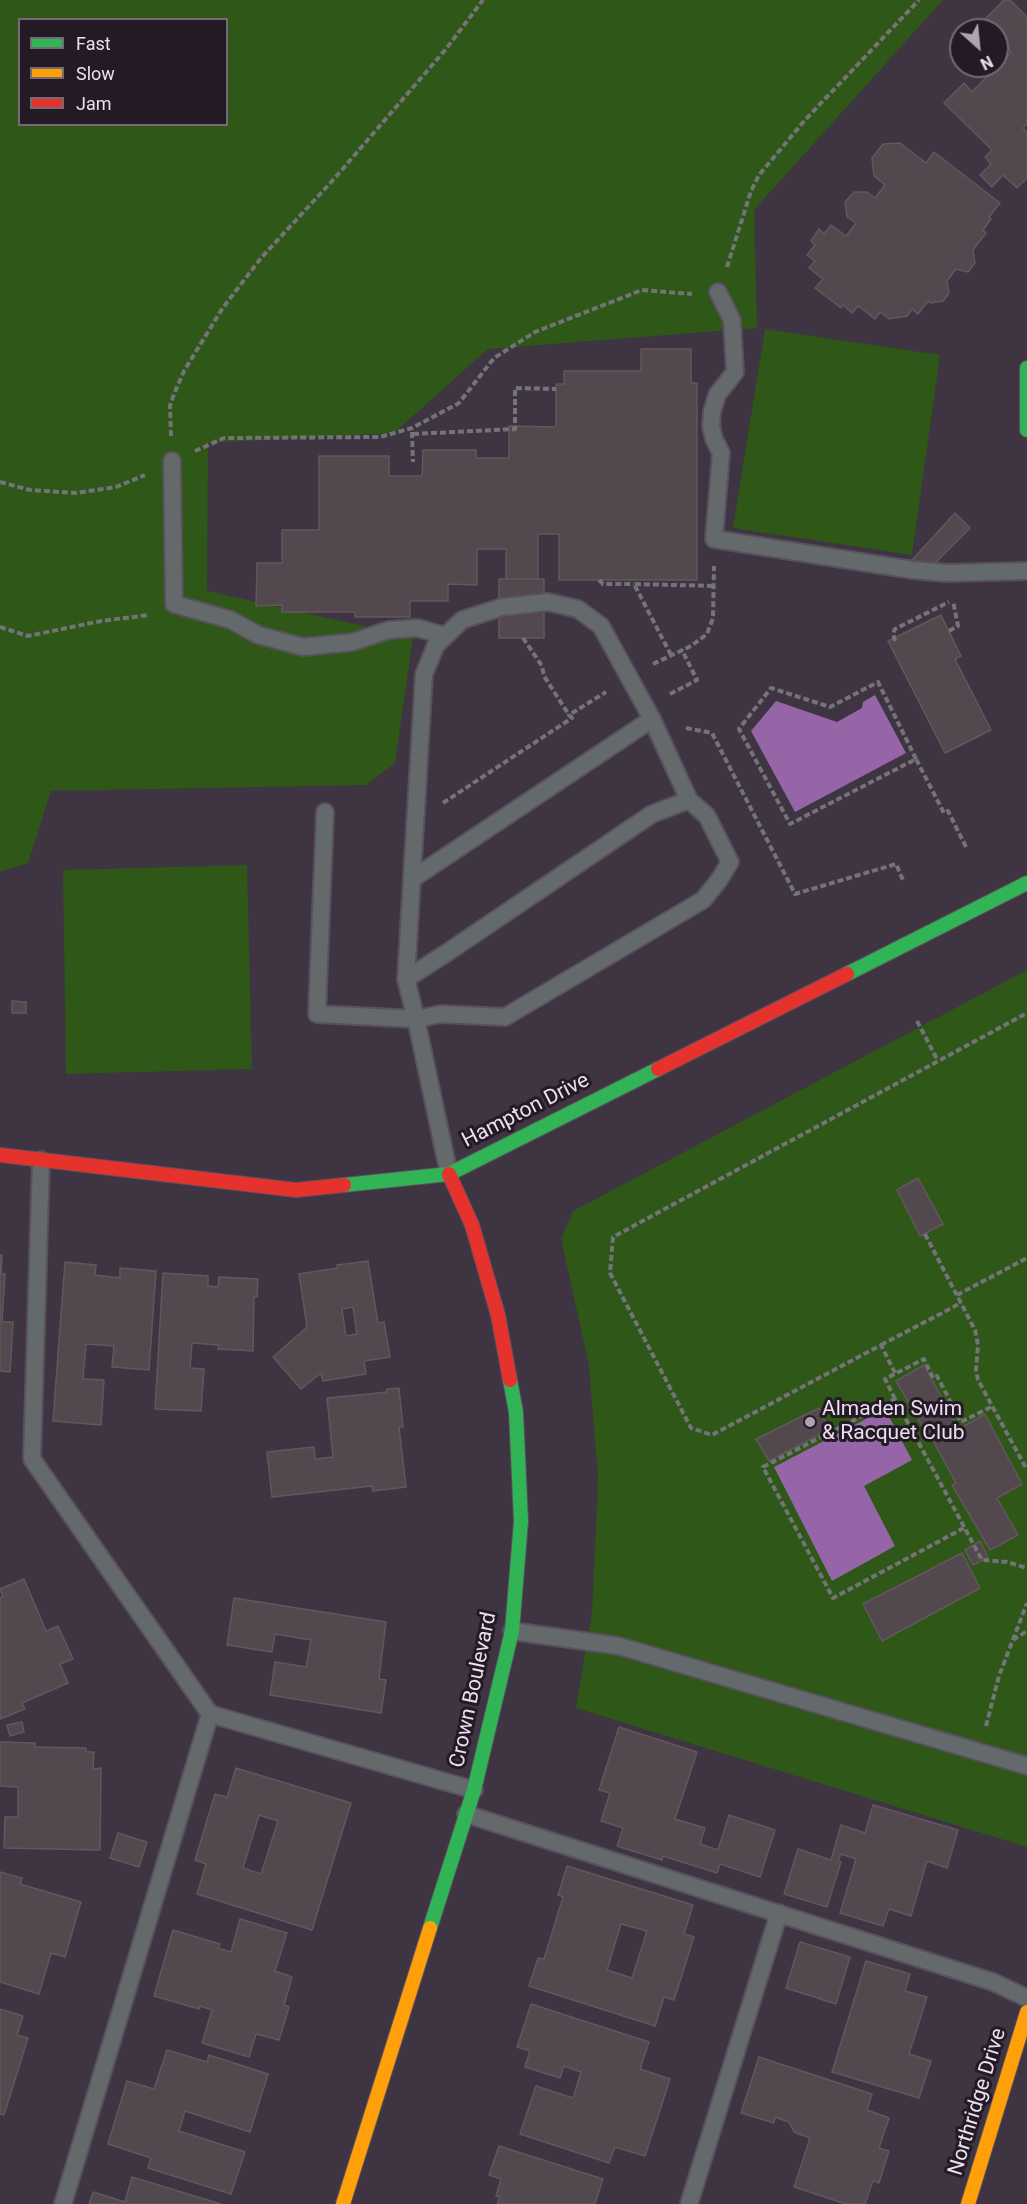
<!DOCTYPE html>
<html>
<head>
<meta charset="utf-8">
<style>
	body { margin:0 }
	#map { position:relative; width:1027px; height:2204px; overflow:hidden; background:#3e3442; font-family:Roboto,sans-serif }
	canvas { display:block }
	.legend { position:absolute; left:18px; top:18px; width:210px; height:108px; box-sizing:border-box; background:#231a26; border:2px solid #736977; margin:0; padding:8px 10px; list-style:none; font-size:18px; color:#ecdff0 }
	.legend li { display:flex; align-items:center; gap:12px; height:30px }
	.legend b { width:30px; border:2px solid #736977 }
	.north { position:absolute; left:949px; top:18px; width:60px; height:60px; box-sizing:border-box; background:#231a26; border:2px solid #736977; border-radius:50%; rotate:153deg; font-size:16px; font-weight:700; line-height:24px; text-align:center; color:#ecdff0 }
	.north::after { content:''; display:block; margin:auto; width:21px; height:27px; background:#afa3b3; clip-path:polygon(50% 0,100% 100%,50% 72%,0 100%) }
</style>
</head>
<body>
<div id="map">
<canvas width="1027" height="2204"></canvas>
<ul class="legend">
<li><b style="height:8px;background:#30b455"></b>Fast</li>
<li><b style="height:8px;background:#ff9f0a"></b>Slow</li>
<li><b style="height:8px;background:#e5322d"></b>Jam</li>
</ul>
<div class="north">N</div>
</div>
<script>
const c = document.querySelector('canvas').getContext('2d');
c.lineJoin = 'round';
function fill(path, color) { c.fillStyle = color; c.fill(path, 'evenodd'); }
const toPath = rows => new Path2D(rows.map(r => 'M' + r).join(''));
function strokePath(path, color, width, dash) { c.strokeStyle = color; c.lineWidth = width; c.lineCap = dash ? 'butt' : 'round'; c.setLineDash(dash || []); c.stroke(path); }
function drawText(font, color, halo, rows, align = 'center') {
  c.font = font + ' Roboto,sans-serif'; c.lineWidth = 6; c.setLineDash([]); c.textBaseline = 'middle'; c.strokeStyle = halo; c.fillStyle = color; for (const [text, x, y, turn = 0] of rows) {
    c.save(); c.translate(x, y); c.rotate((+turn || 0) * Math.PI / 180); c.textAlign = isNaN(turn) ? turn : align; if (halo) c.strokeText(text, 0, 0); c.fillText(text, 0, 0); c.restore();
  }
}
const green = toPath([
	[0,0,943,0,754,210,757,328,488,349,394,433,208,443,207,591,413,637,395,763,366,785,51,791,28,863,0,872],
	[20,20,226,20,226,124,20,124],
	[765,329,940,355,912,555,733,528],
	[247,865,252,1069,66,1074,63,870],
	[1027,970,1027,1847,576,1708,592,1613,598,1477,589,1366,561,1239,573,1211]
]);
const water = toPath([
	[875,695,906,753,795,812,751,731,776,701,837,722,862,708,863,702],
	[885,1409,912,1460,864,1486,895,1546,832,1581,774,1467]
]);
const building = toPath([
	[1004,0,1010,0,1027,17,1027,124,1023,128,1027,133,1027,178,1017,188,1003,175,992,187,980,175,991,164,985,157,992,150,944,103,964,83,972,92,1011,52,997,39,997,30,988,30,981,23,1004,0],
	[900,143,926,163,934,152,1000,203,989,217,991,219,983,230,986,233,973,250,975,263,968,272,956,269,947,281,949,293,943,301,930,303,928,301,918,314,912,309,907,316,889,319,880,312,875,319,858,306,852,313,843,305,841,308,815,288,823,279,809,268,815,261,807,255,815,245,811,241,819,229,824,234,831,225,846,236,856,223,847,217,845,202,854,192,867,192,875,198,885,185,874,176,872,158,883,144,900,143],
	[641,349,691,349,691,383,697,383,697,580,559,580,559,534,538,534,538,579,506,579,506,549,477,549,477,585,448,584,448,601,410,601,410,617,355,617,355,612,282,612,282,605,256,606,257,563,282,563,282,530,319,530,319,456,389,456,389,476,422,476,423,450,476,450,476,458,509,458,509,426,556,427,556,384,564,384,564,371,641,371,641,349],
	[955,513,970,528,934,564,912,560,955,513],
	[499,579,544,579,544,638,499,638,499,579],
	[941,615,961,656,955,659,991,730,945,753,888,641,941,615],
	[12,1001,26,1002,26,1013,12,1013,12,1001],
	[918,1178,943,1224,920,1236,897,1190,918,1178],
	[0,1255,2,1255,1,1274,5,1274,2,1322,13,1322,10,1372,0,1371,0,1255],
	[368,1261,378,1323,384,1322,390,1357,364,1361,366,1374,323,1381,321,1373,301,1389,273,1357,307,1327,299,1274,338,1268,337,1265,368,1261],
	[353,1307,357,1334,346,1336,342,1309,353,1307],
	[65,1262,96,1265,95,1275,120,1278,120,1268,156,1271,149,1370,112,1367,114,1346,86,1344,83,1379,104,1380,101,1425,53,1421,65,1262],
	[163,1273,208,1276,208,1286,218,1287,219,1277,258,1279,257,1297,254,1296,253,1351,218,1349,219,1345,192,1343,190,1368,204,1369,201,1411,155,1409,163,1273],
	[924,1365,959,1429,985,1414,1022,1484,997,1498,1018,1535,990,1550,952,1485,956,1483,930,1435,928,1437,917,1417,920,1416,914,1406,911,1407,896,1381,924,1365],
	[399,1388,403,1427,399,1427,406,1487,373,1491,372,1486,272,1497,267,1452,314,1447,315,1459,333,1457,327,1398,387,1392,387,1389,399,1388],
	[819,1408,829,1429,769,1461,756,1439,819,1408],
	[980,1541,988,1557,973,1565,965,1550,980,1541],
	[962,1553,980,1588,882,1641,863,1604,962,1553],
	[24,1579,46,1631,58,1626,73,1659,60,1664,68,1683,22,1703,25,1709,0,1719,0,1598,3,1597,0,1589,24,1579],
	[234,1598,386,1622,379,1679,386,1680,381,1713,270,1695,275,1662,306,1667,311,1640,275,1634,272,1652,227,1645,234,1598],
	[22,1722,24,1732,10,1736,7,1725,22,1722],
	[619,1727,697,1752,675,1819,705,1828,700,1844,718,1850,729,1815,775,1830,760,1877,720,1864,717,1873,663,1856,662,1860,617,1846,623,1828,601,1821,610,1793,599,1790,619,1727],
	[0,1742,35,1743,35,1747,86,1748,86,1752,94,1752,93,1769,101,1768,100,1850,4,1848,5,1817,18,1817,18,1787,0,1786,0,1742],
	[236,1768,351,1803,312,1930,197,1894,206,1864,195,1860,215,1794,227,1797,236,1768],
	[259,1815,278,1821,261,1874,243,1868,259,1815],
	[873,1805,958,1830,947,1868,927,1861,911,1916,889,1909,883,1926,840,1913,856,1859,841,1854,838,1861,841,1862,827,1907,784,1894,798,1849,831,1860,841,1825,865,1833,873,1805],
	[118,1833,147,1842,139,1867,110,1858,118,1833],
	[567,1866,693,1905,684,1934,694,1937,674,2000,664,1997,655,2026,529,1986,538,1958,544,1959,563,1897,558,1895,567,1866],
	[621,1924,647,1931,632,1978,607,1970,621,1924],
	[0,1872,22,1878,20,1884,81,1902,65,1957,51,1953,39,1994,0,1982,0,1872],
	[240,1919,287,1933,275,1971,292,1977,284,2005,289,2007,279,2040,256,2034,249,2057,202,2043,212,2010,200,2006,199,2009,154,1996,173,1930,220,1944,218,1948,231,1952,240,1919],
	[800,1942,850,1957,836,2004,786,1988,800,1942],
	[866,1961,910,1974,905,1991,927,1997,909,2054,931,2061,919,2098,832,2072,866,1961],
	[531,2004,649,2042,640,2069,670,2079,645,2156,615,2147,609,2163,520,2134,536,2086,573,2098,581,2072,564,2066,560,2078,525,2067,530,2051,517,2047,531,2004],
	[0,2009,23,2016,17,2035,28,2038,4,2115,0,2114,0,2009],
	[167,2050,207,2062,209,2055,268,2074,250,2132,185,2111,179,2131,245,2152,231,2194,148,2168,151,2158,108,2144,127,2081,154,2089,167,2050],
	[759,2057,872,2094,867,2110,889,2118,879,2148,889,2151,879,2183,873,2181,865,2204,846,2204,794,2187,810,2138,794,2132,789,2122,775,2117,774,2123,741,2113,759,2057],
	[499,2146,603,2179,595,2204,497,2204,500,2197,496,2196,501,2179,489,2175,499,2146],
	[132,2177,221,2204,89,2204,93,2192,125,2202,132,2177]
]);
const path = toPath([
	[727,267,751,191,759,175,805,120,919,0],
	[412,432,413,462],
	[413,434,515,429,515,388,556,389],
	[171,436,170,406,174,394,184,371,222,309,261,258,334,179,446,49,483,0],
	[195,451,224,438,380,437,412,428,459,403,494,358,535,332,642,290,692,294],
	[0,482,30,490,76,493,116,487,145,475],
	[599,580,603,584,634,584],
	[0,627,28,636,101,621,149,615],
	[949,631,958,626,953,601],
	[523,638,542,666,544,676,569,715],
	[895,641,893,633,895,629,949,602],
	[671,655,634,584,714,586],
	[653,664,691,646,707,634,713,618,714,566],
	[670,694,697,680,682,650],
	[686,728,712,733,795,894,896,864,903,880],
	[916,759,878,682,830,707,771,688,739,729,790,824,916,759,944,813,948,811,966,847],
	[443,803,572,718,569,715,606,692],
	[917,1021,938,1061],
	[925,1234,975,1330,978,1345,976,1370,978,1380,1027,1470],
	[957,1295,1027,1258],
	[881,1345,961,1303],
	[895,1373,881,1345,712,1435,691,1428,610,1273,613,1237,1027,1013],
	[895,1399,885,1379,924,1359,933,1378,937,1376,961,1422,993,1406],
	[964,1528,833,1598,763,1467,895,1399,982,1560,1007,1562,1027,1568],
	[1013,1640,1027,1631],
	[986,1726,999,1676,1027,1603]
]);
const lane = toPath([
	[718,292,732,320,735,372,717,395,712,412,711,426,714,439,721,453,714,539,913,570,947,573,1027,571],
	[172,461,174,604,231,620,258,635,303,647,353,642,389,630,418,628,445,636],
	[325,812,317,1014,416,1019,449,1174],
	[412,879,652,719],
	[406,979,448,952,652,814,689,800,707,816,730,862,719,880,703,900,505,1017,441,1014,416,1019,406,979,424,674,436,645,462,620,502,607,548,602,578,609,601,626,652,719,689,800],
	[41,1160,32,1459,210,1714,474,1790],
	[512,1631,619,1646,1027,1766],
	[466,1814,993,1982,1027,1998],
	[63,2204,210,1714],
	[689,2204,779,1913]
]);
const fast = toPath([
	[1027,368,1027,430],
	[847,974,1027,883],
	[344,1185,449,1174,658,1069],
	[430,1928,474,1790,512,1631,521,1521,516,1412,510,1380]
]);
const slow = toPath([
	[343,2204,430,1928],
	[968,2204,1027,2012]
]);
const jam = toPath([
	[658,1069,847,974],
	[0,1155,296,1190,344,1185],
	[449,1174,472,1225,498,1315,510,1380]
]);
const markers = [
	[810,1422,6,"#afa3b3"]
];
const streetNames = [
	["Hampton Drive",526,1111,-27],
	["Crown Boulevard",474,1690,-78],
	["Northridge Drive",978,2102,-73]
];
const poiNames = [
	["Almaden Swim",822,1410],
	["& Racquet Club",822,1434]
];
fill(green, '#2e5718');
fill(water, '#9665a7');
fill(building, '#53484e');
strokePath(building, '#63575e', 1.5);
strokePath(lane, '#59505d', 20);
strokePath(fast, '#59505d', 16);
strokePath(slow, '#59505d', 16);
strokePath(jam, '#59505d', 16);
strokePath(path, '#747478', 4, [6, 3]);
strokePath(lane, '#64696b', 16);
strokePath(fast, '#30b455', 14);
strokePath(slow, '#ff9f0a', 14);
strokePath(jam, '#e5322d', 14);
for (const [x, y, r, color] of markers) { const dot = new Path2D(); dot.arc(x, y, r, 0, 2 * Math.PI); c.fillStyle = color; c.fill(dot); strokePath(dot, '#231a26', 2); }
drawText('21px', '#ecdff0', '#231a26', streetNames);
drawText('21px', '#ecdff0', '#231a26', poiNames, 'left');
</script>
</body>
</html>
